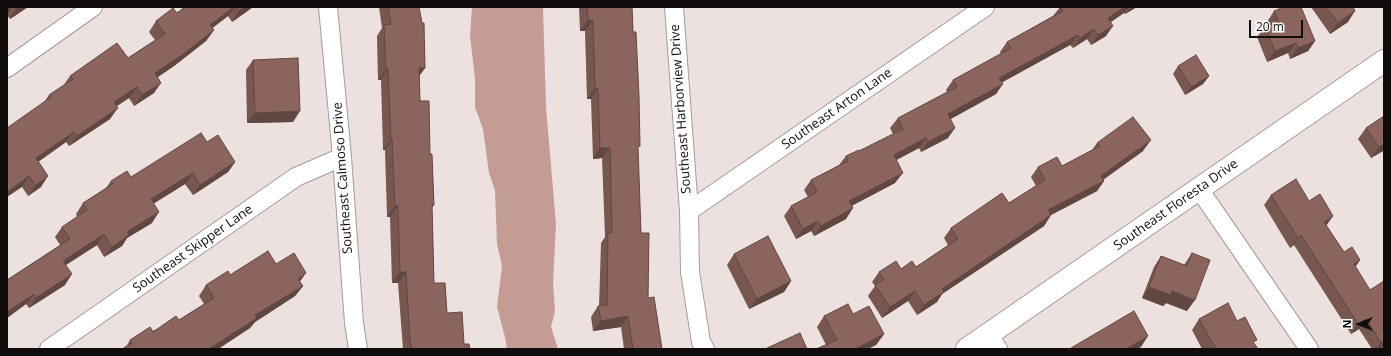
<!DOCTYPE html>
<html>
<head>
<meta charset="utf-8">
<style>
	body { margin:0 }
	#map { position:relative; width:1391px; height:356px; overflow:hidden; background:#ece1df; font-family:"Open Sans",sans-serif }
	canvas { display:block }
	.frame { position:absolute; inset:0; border:8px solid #100d0c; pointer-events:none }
	.north { position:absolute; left:1339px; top:304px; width:40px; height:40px; -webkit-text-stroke:3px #fff; paint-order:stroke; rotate:270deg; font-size:11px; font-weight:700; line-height:16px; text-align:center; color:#100d0c }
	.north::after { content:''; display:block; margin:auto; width:14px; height:18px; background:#100d0c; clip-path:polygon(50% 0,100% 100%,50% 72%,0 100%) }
	.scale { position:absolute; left:1249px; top:20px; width:54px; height:18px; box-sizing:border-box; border:2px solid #100d0c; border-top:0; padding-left:5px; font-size:12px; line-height:14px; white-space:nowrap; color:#100d0c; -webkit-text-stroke:3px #fff; paint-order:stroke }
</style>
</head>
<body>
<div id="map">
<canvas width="1391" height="356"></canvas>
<div class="frame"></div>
<div class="north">N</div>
<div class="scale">20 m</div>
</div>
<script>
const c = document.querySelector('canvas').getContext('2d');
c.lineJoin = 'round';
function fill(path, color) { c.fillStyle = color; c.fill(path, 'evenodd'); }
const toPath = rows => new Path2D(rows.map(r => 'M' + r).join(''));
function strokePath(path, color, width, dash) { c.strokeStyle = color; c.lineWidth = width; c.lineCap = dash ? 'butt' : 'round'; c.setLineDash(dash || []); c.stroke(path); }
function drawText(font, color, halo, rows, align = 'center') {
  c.font = font + ' "Open Sans",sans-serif'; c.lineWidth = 4; c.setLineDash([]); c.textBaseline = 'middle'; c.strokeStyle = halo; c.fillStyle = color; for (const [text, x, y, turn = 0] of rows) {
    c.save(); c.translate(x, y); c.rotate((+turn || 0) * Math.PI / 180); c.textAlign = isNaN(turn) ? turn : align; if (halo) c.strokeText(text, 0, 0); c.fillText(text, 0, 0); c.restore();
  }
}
const water = toPath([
	[472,7,543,7,546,107,556,224,553,282,555,311,551,327,558,349,507,349,505,337,497,307,502,266,497,244,495,190,489,173,483,129,475,107,475,79,470,36]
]);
const street = toPath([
	[328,7,342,157,354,323,358,349],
	[674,7,689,211,690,272,701,342,705,349],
	[7,68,93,7],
	[1199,189,1309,349],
	[689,211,985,7],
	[988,335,998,349],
	[49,349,296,177,342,157]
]);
const secondary = toPath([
	[967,349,1384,61]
]);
const wall = toPath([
	[7,7,28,7,10,19,7,15],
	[185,7,253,7,232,22,228,16,212,28,214,30,206,41,174,66,158,77,154,93,134,106,129,98,117,106,110,119,69,146,66,142,38,162,41,187,28,196,22,187,45,101,49,95,63,86,70,76,128,58,155,40,149,32,156,21,177,13],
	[379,7,419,7,425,68,419,76,420,101,430,154,434,205,432,208,434,283,447,313,464,344,470,349,403,349,398,283,392,283,390,217,387,217,385,150,383,150,381,80,378,80,377,36,382,28],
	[579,7,632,7,641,233,648,298,662,349,624,349,621,327,593,331,591,317,598,306,599,306,601,243,605,237,602,158,593,159,591,99,587,99,585,31,580,31],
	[1060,7,1077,7,1078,8,1080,7,1137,7,1125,14,1124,13,1111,22,1106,36,1091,45,1087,39,1073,48,1070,45,1002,82,996,94,951,119,948,138,921,152,919,148,896,160,895,183,851,206,846,219,814,236,811,231,796,239,784,216,791,206,808,197,804,190,811,180,839,165,846,156,859,151,893,134,890,128,898,118,947,92,946,90,953,80,1001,54,1000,52,1007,42,1053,16],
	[1311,7,1353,7,1348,22,1330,34],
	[1274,11,1315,41,1308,51,1290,59,1288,53,1267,62,1257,37,1265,27,1268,25,1267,22],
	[253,60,293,122,247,123,246,70],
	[1178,66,1209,76,1203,84,1185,95,1173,74],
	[1384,116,1384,153,1383,151,1371,158,1358,139,1366,128],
	[207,142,235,162,228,172,193,195,185,184,153,204,152,223,127,238,122,246,104,257,97,245,66,265,65,285,29,308,26,304,7,318,7,280,60,245,55,237,62,227,77,217,76,214,83,203,106,188,111,181,131,177],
	[1097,143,1143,151,1103,180,1104,181,1097,191,1051,215,1044,226,942,294,937,302,917,315,908,301,882,318,868,296,875,286,872,282,879,272,916,267,948,245,944,238,951,228,1009,203,1036,186,1031,177,1038,167,1062,166,1092,150],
	[1271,195,1309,201,1326,225,1344,252,1360,260,1355,267,1370,290,1384,281,1384,349,1372,349,1359,329,1351,334,1294,245,1290,248,1264,205],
	[1192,253,1187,311,1166,303,1163,306,1142,298,1154,267,1161,256,1184,265],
	[734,254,791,281,784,292,749,309,727,265],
	[276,264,300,282,303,286,295,296,255,322,250,328,218,349,122,349,126,347,130,340,179,320,204,304,199,296,206,285,230,275],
	[853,314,884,334,876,345,826,345,817,327,824,316],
	[1199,319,1237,321,1258,349,1202,349,1192,330]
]);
const shadedWall = toPath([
	[9,7,12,7,7,14,7,8],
	[18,7,28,7,10,19,17,8],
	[234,7,235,7,228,16,202,36,210,25],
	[245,7,253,7,232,22,239,11],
	[1125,7,1129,7,1124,13,1101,28,1108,18],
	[1131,7,1137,7,1125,14],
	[1355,11,1348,22,1330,34,1338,23],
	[588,20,593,20,585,31,580,31],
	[1113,26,1106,36,1091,45,1098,35],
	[1094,29,1087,39,1073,48,1080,38],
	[214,30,206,41,174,66,147,84,155,73],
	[1078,35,1070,45,992,88,999,78],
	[1315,41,1308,51,1290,59,1298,48],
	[1296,43,1288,53,1267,62,1275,51],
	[419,68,425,68,417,79],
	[386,69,388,69,381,80,378,80],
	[1209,76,1203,84,1185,95,1191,87],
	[161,83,154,93,134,106,142,95],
	[1003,84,996,94,941,124,948,114],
	[137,87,129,98,106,113,114,102],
	[595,88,598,88,591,99,587,99],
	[118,108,110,119,69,146,77,136],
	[300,111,293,122,247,123,255,113],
	[955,128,948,138,921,152,928,142],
	[74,132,66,142,28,169,36,158],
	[926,138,919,148,887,165,894,155],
	[391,139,392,139,385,150,383,150],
	[1151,140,1143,151,1097,184,1104,181,1097,191,1051,215,1044,226,942,294,937,302,917,315,924,305,942,289,1048,210,1101,176],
	[1384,144,1384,148,1383,151,1371,158,1379,147],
	[600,148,610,148,602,158,593,159],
	[235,162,228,172,193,195,200,185],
	[193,173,185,184,143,210,151,199],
	[903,173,895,183,842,211,849,201],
	[29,176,22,187,7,197,7,192],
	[48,176,41,187,28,196,36,185],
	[395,206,398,206,390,217,387,217],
	[853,208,846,219,814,236,821,226],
	[159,212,152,223,127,238,122,246,104,257,112,247,127,232],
	[1333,216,1326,226,1324,222],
	[818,221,811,231,796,239,803,229],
	[104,234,97,245,56,271,63,261],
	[1301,235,1294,245,1290,248,1298,238],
	[1360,260,1353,270,1354,264],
	[400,272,406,272,398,283,392,283],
	[306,273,299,283,298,279],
	[72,274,65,285,29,308,36,298],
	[791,281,784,292,749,309,757,299],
	[303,286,295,296,255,322,250,328,218,349,209,349,255,315],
	[1149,287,1172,291,1195,300,1187,311,1166,303,1163,306,1142,298],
	[915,291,908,301,882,318,890,307],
	[34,294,26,304,7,318,7,312],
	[628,316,621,327,593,331,601,321],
	[1366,319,1359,329,1351,334,1358,324],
	[884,334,876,345,868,349,855,349],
	[1148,336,1141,347,1137,349,1126,349],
	[1384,341,1384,343,1380,349,1377,349,1381,342]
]);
const building = toPath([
	[185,7,234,7,210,25,214,30,182,55,155,73,161,83,142,95,137,87,114,102,118,108,77,136,74,132,36,158,48,176,36,185,29,176,7,192,7,128,51,97,49,95,73,79,70,76,117,43,128,58,165,34,156,21,173,8,177,13,185,7],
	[236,7,245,7,239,11,236,7],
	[388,7,419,7,422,23,424,23,425,68,419,68,420,101,429,101,430,154,432,154,434,205,432,205,434,283,445,283,447,313,462,312,464,344,469,344,470,349,412,349,410,341,406,272,400,272,398,206,395,206,392,139,391,139,388,69,386,69,384,25,391,24,388,7],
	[587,7,632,7,633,32,636,32,639,96,640,146,638,147,641,233,649,233,648,298,654,297,662,349,633,349,628,316,601,321,598,306,607,305,608,232,612,233,610,148,600,148,598,88,595,88,593,20,588,20,587,7],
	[1060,7,1077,7,1078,8,1080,7,1125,7,1108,18,1113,26,1098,35,1094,29,1080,38,1078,35,999,78,1003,84,948,114,955,128,928,142,926,138,894,155,903,173,849,201,853,208,821,226,818,221,803,229,791,206,817,192,811,180,848,161,846,156,859,150,859,151,903,129,898,118,957,87,953,80,1011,48,1007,42,1063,11,1060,7],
	[1284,7,1301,7,1315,41,1298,48,1296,43,1275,51,1265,27,1278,21,1274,11,1284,7],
	[1326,7,1353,7,1355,11,1338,23,1326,7],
	[1196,55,1209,76,1191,87,1178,66,1196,55],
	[298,58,300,111,255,113,253,60,298,58],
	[1384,116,1384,144,1379,147,1366,128,1384,116],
	[1133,117,1151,140,1101,176,1104,181,1048,210,1051,215,942,289,944,292,924,305,915,291,890,307,875,285,884,279,879,272,896,261,901,269,912,261,916,267,958,239,951,228,1002,193,1009,203,1045,180,1038,167,1057,157,1062,166,1100,146,1097,143,1133,117],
	[201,133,207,142,218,135,235,162,200,185,193,173,151,199,159,212,127,232,129,235,112,247,104,234,63,261,72,274,36,298,34,294,7,312,7,280,70,239,62,227,87,210,83,203,113,184,111,181,127,171,131,177,201,133],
	[1296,179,1309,201,1320,194,1333,216,1324,222,1344,252,1352,247,1360,260,1354,264,1370,290,1384,281,1384,341,1381,342,1366,319,1358,324,1301,235,1298,238,1271,195,1296,179],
	[768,236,791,281,757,299,734,254,768,236],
	[268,251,276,264,294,253,306,273,298,279,303,286,255,315,257,318,209,349,122,349,132,343,130,340,150,327,153,332,176,316,179,320,214,298,206,285,228,271,230,275,268,251],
	[1192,253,1210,260,1195,300,1172,291,1171,295,1149,287,1161,256,1187,266,1192,253],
	[1228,303,1237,321,1245,317,1257,340,1253,342,1258,349,1216,349,1199,319,1228,303],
	[848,304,853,314,869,306,884,334,855,349,816,349,837,340,824,316,848,304],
	[1134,311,1148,336,1126,349,1072,349,1071,348,1134,311],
	[800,333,807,349,768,349,767,348,800,333]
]);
const streetNames = [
	["Southeast Harborview Drive",681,109,-94],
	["Southeast Arton Lane",837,109,-35],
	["Southeast Calmoso Drive",343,178,-94],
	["Southeast Floresta Drive",1176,205,-35],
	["Southeast Skipper Lane",193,249,-35]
];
fill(water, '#c59c94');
strokePath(street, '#a69b99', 20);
strokePath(secondary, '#a69b99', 24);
strokePath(street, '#fff', 18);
strokePath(secondary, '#fff', 22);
fill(wall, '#785750');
fill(shadedWall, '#614741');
fill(building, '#8b655d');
strokePath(building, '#614741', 1);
drawText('13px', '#100d0c', '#fff', streetNames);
</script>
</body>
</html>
